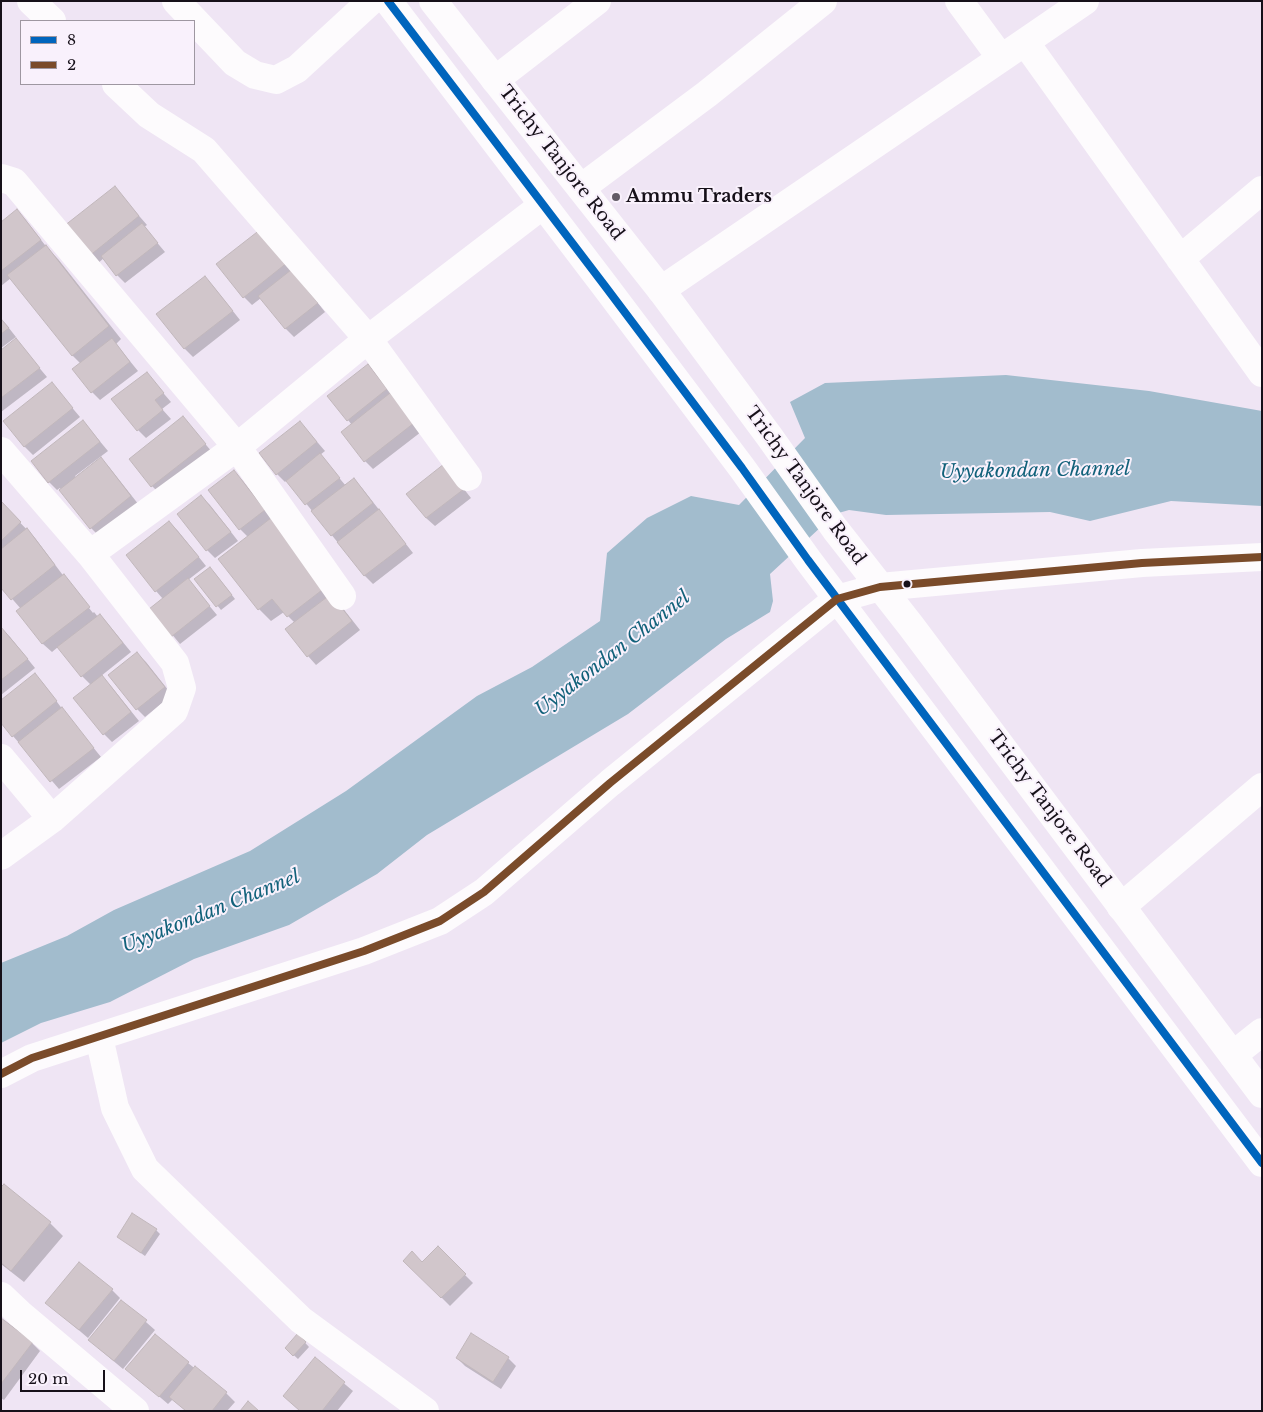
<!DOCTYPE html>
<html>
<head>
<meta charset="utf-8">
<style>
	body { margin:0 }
	#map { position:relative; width:1263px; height:1412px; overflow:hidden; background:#efe5f4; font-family:"Libre Baskerville",serif }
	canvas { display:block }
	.frame { position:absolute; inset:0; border:2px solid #161019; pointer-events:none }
	.legend { position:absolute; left:20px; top:20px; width:175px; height:65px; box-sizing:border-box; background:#f9f1fc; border:1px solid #9e97a1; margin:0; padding:6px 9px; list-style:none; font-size:15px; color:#161019 }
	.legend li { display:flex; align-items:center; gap:10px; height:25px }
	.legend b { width:25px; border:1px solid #9e97a1 }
	.scale { position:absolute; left:20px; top:1370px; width:85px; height:22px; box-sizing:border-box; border:2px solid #161019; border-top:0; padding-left:6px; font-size:15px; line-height:18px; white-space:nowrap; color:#161019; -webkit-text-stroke:4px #f9f1fc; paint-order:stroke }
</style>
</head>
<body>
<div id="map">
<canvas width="1263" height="1412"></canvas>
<div class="frame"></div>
<ul class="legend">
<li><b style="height:6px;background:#0065bd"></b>8</li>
<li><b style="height:6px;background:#7a4b2a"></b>2</li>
</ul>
<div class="scale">20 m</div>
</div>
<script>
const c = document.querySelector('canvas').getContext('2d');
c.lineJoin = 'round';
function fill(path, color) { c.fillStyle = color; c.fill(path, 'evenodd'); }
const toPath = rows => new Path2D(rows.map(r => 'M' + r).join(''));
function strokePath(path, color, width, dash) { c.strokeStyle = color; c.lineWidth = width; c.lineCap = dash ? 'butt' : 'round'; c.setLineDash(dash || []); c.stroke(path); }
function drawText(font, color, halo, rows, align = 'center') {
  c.font = font + ' "Libre Baskerville",serif'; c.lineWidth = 4; c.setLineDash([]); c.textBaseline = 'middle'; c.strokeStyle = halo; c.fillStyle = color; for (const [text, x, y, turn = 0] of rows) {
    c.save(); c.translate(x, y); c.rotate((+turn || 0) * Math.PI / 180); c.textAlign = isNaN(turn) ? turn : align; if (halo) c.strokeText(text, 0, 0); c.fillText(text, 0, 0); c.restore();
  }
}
const water = toPath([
	[1006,375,1149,391,1262,411,1262,506,1171,501,1090,521,1050,512,886,515,849,510,835,514,770,574,773,601,770,612,726,639,628,714,427,835,377,874,289,925,194,959,110,1002,41,1023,1,1043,1,963,67,936,114,910,250,851,346,791,477,696,532,667,600,621,607,553,647,518,691,496,739,505,805,438,790,402,825,383]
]);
const shadow = toPath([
	[114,187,147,225,144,227,165,252,125,283,117,275,104,258,97,264,88,256],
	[17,211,25,219,48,249,58,259,121,339,116,344,138,371,100,400,92,392,81,364,72,355,11,278,1,286,1,223],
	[261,230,325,312,294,337,286,329,261,298,252,305,244,297],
	[205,278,213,286,240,320,193,357,185,349,158,314],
	[1,318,16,337,1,348],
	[16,340,47,377,1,412,1,352],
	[368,366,376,374,421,432,373,469,365,461,352,425,348,420],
	[146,373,171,402,162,409,171,419,146,438,138,430],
	[52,384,80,417,33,455,24,446],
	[183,418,213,453,160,494,152,486],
	[83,421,108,451,75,476,76,478,101,459,109,467,139,505,99,536,91,528,60,488,57,490,49,482],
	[300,422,325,451,320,455,346,486,354,480,362,488,413,553,373,584,365,576,287,480,285,482,277,474],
	[234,472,242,480,360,630,316,665,308,656,295,623,284,612,271,621,259,609,248,537,240,529],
	[452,474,471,498,435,526,426,518],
	[201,497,210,505,238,541,215,558,207,550,179,514],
	[1,503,35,538,62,574,71,583,69,583,93,613,94,612,98,617,100,615,108,624,131,652,101,676,110,685,139,721,112,742,104,734,91,685,82,676,58,647,52,652,43,644,18,611,21,609,1,586],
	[169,522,178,531,206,566,188,580,217,615,180,644,151,609,163,599,156,591],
	[214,572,235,599,221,610,196,579],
	[1,629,10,637,35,668,1,695],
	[137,654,146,662,172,695,145,717,137,709],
	[35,675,43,683,63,710,101,757,59,789,13,736],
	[4,1186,50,1223,63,1236,24,1282,1,1264,1,1189],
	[156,1230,160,1234,145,1256,118,1237],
	[438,1248,473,1283,450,1306,405,1261,422,1264],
	[112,1290,120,1298,88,1338,47,1303],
	[122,1301,155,1330,123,1369,98,1348],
	[1,1320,32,1343,40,1351,4,1400,1,1398],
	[298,1335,309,1347,298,1359,286,1348],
	[457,1358,508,1358,516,1366,501,1389,465,1366],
	[315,1359,353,1391,337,1411,300,1411,285,1396],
	[188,1363,226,1393,235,1402,227,1411,186,1411,173,1399,168,1404,127,1369]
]);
const building = toPath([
	[115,186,139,216,88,257,64,226,115,186],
	[17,209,41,240,1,271,1,222,17,209],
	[142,223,158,243,116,276,101,256,142,223],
	[261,229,288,262,243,298,216,264,261,229],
	[46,245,109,326,72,356,7,275,46,245],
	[291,270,318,303,285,329,258,296,291,270],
	[205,276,233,311,184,349,156,314,205,276],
	[1,319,9,328,1,334,1,319],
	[16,338,40,368,1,398,1,350,16,338],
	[112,338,130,362,91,393,72,369,112,338],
	[368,364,387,389,347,421,327,396,368,364],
	[147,372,164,393,155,400,163,410,137,431,111,399,147,372],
	[52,382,73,408,24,447,3,421,52,382],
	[390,393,414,423,364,462,341,432,390,393],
	[183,416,206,444,151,487,129,459,183,416],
	[83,420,100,442,48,483,31,461,83,420],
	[300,421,317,442,276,475,259,453,300,421],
	[320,453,340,478,305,505,286,481,320,453],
	[101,457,131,496,90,529,59,490,101,457],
	[444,464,464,489,426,518,406,494,444,464],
	[234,470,265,510,239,530,208,490,234,470],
	[354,478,373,503,331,536,311,511,354,478],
	[201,495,231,532,206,551,177,514,201,495],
	[1,501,21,522,1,541,1,501],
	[379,509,406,544,364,576,337,542,379,509],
	[271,518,326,587,287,617,272,599,258,610,218,559,271,518],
	[169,521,199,557,155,592,126,555,169,521],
	[27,528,55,565,11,600,1,588,1,549,27,528],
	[210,567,232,595,216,607,194,579,210,567],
	[64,574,90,607,42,644,16,611,64,574],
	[188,578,210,606,171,637,149,609,188,578],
	[331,594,352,621,307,657,285,629,331,594],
	[100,614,123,643,81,677,57,647,100,614],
	[1,627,28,659,1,680,1,627],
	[137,652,165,687,136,710,108,675,137,652],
	[35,673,57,701,12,737,1,723,1,700,35,673],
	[102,675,131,712,103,735,73,698,102,675],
	[62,707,94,748,50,782,18,742,62,707],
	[4,1184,51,1222,11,1271,1,1263,1,1187,4,1184],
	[132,1213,157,1229,141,1253,117,1237,132,1213],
	[438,1246,466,1274,441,1298,403,1261,412,1251,422,1262,438,1246],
	[79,1262,113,1289,79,1330,45,1303,79,1262],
	[121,1300,147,1320,114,1361,88,1340,121,1300],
	[1,1318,33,1342,1,1384,1,1318],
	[298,1333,306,1342,293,1356,285,1348,298,1333],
	[471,1333,509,1357,493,1382,456,1358,471,1333],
	[155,1334,189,1362,159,1397,125,1369,155,1334],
	[315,1357,345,1382,322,1411,300,1411,283,1396,315,1357],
	[195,1366,227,1392,212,1411,186,1411,169,1397,195,1366],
	[248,1401,259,1411,240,1411,248,1401]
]);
const minor = toPath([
	[31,1,52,21],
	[176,1,235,63,255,75,276,80,297,69,371,1],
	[959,1,1001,58],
	[1025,42,1085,1],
	[495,80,597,1],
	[116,84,149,115,204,150,368,339,468,477],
	[1,178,14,182,237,447,342,596],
	[581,188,707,94,823,1],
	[1180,259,1262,190],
	[661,290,1025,42,1262,373],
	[1,451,90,554,237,447,368,339,543,205],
	[1,758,52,819],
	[1,856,52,819,174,711,182,688,175,663,90,554],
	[1121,907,1262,787],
	[99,1037,115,1108,145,1169,301,1320,425,1411],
	[1233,1055,1262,1032],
	[1,1074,32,1058,364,951,440,921,484,892,610,783,837,599,880,587,1142,563,1262,557],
	[1,1296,20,1314,135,1411]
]);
const highway = toPath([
	[388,1,605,286,742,468,808,560,1262,1163],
	[433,1,661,290,769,436,835,529,911,626,1262,1094]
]);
const bus1 = toPath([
	[388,1,605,286,742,468,808,560,1262,1163]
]);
const bus2 = toPath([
	[1,1074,32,1058,364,951,440,921,484,892,610,783,837,599,880,587,1142,563,1262,557]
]);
const markers = [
	[616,197,5,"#625b66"],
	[907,584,4.5,"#161019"]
];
const streetNames = [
	["Trichy Tanjore Road",561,163,52],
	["Trichy Tanjore Road",805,486,54],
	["Trichy Tanjore Road",1049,809,53]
];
const poiNames = [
	["Ammu Traders",626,197]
];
const waterNames = [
	["Uyyakondan Channel",1035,471,-1],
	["Uyyakondan Channel",613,654,-38],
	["Uyyakondan Channel",211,912,-22]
];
fill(water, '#a2bccd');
fill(shadow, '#0003');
fill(building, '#d1c6cb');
strokePath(building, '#c1b7bb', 1);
strokePath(minor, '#fdfbfd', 28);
strokePath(highway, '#fdfbfd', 28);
strokePath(bus1, '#0065bd', 8);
strokePath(bus2, '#7a4b2a', 8);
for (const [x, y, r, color] of markers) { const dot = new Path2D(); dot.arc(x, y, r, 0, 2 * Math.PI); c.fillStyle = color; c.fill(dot); strokePath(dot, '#f9f1fc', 2); }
drawText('18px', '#161019', '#f9f1fc', streetNames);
drawText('bold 18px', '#161019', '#f9f1fc', poiNames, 'left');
drawText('italic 19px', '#11617a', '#f9f1fc', waterNames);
</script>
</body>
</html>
